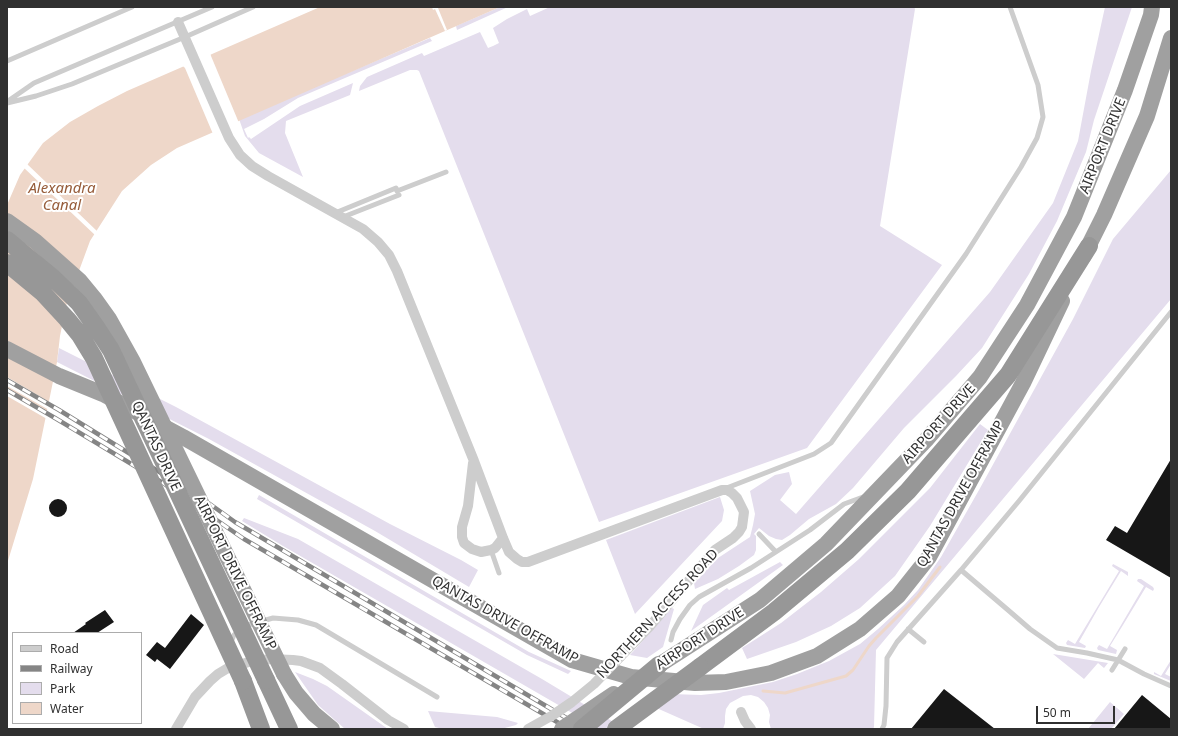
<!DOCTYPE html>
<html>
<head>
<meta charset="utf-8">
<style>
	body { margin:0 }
	#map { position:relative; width:1178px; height:736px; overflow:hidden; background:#fff; font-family:"Noto Sans",sans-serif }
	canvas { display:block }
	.frame { position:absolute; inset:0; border:8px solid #303030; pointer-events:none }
	.legend { position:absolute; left:12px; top:632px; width:130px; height:92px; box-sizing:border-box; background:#fff; border:1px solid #acacac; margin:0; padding:5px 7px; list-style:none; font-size:12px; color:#303030 }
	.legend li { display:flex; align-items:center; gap:8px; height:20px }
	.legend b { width:20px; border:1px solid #acacac }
	.scale { position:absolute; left:1036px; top:706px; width:79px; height:18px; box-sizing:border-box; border:2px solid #303030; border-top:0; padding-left:5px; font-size:12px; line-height:14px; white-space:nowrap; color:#303030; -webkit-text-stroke:3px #fff; paint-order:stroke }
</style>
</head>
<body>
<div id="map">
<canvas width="1178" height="736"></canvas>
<div class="frame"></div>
<ul class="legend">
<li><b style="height:5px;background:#cdcdcd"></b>Road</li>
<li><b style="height:5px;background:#858585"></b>Railway</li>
<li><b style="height:11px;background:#e4dded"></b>Park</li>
<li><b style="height:11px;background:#eed7c9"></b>Water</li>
</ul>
<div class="scale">50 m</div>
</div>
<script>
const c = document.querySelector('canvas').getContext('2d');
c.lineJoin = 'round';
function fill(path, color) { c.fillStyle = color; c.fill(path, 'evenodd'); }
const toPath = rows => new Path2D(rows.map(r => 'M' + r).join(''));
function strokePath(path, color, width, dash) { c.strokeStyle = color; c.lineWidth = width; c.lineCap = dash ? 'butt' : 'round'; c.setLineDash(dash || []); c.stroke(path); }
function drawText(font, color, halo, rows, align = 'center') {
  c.font = font + ' "Noto Sans",sans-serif'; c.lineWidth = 4; c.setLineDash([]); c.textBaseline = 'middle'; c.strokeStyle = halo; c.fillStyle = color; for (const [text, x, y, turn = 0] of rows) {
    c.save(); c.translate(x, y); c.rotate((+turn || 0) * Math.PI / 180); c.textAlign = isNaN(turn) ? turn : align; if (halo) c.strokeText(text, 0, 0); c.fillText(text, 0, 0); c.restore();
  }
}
const green = toPath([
	[500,7,508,7,457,30,456,26],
	[550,7,914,7,915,9,880,226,942,265,807,448,599,522,419,71,417,70,410,70,359,91,360,86,367,77,422,53,424,56,480,32,488,48,493,46,499,43,493,28,507,19,527,9,530,16],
	[1105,7,1132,7,1094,120,1086,152,1057,221,1029,274,982,348,956,376,904,428,853,488,836,504,809,519,790,535,782,540,776,539,769,536,759,528,754,534,756,536,756,550,754,555,739,566,718,579,695,589,694,583,718,558,750,537,753,525,755,514,750,491,775,475,789,472,792,484,780,500,796,514,990,292,1053,203,1078,141,1091,71],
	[430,38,432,41,298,98,264,119,244,129,248,138,249,137,251,139,300,106,353,83,350,95,286,121,285,133,303,177,259,153,245,136,239,119],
	[1171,170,1171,299,876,650,874,727,873,729,771,729,769,722,770,715,768,708,764,702,758,697,751,695,743,696,730,703,726,709,725,716,725,723,723,729,704,729,652,706,671,694,701,695,719,693,773,682,797,674,829,661,860,644,878,629,904,605,918,590,941,557,979,490,1073,319,1113,239],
	[59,348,176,407,390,524,461,560,478,570,469,587,375,531,209,439,57,362],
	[980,424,988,430,930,526,895,576,860,608,831,626,796,642,747,659,742,648,781,623,821,592,859,559,930,488],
	[259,495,529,652,571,671,568,674,527,655,257,499],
	[720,497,724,510,722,521,635,614,606,540],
	[244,518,298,539,542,679,625,729,600,729,283,546,242,521],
	[780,562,783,565,691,631,703,605,727,588,729,590],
	[1113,564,1128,572,1128,576,1121,571,1099,607,1079,642,1086,646,1085,648,1067,645,1066,643,1068,640,1075,644,1119,571,1112,566],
	[1138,579,1141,579,1153,587,1154,589,1153,591,1146,587,1123,625,1110,646,1117,650,1116,654,1098,650,1097,648,1099,645,1107,649,1144,586,1137,581],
	[672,608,674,609,663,647,647,658,630,655],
	[1053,654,1108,663,1104,668,1098,663,1084,679],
	[1171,660,1171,664,1165,674,1171,677,1171,681,1154,674,1154,672,1161,676],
	[295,672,313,679,327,686,388,729,345,729,318,705],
	[1110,702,1124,714,1111,729,1088,729],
	[428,711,497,717,518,723,516,725,501,729,443,729,435,727]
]);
const water = toPath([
	[320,7,500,7,177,148,151,165,122,191,90,241,66,306,60,336,57,362,33,479,7,564,7,205,20,175,43,143,70,122,98,106,127,91]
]);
const pier = toPath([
	[432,7,440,7,438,8,447,30,445,31,435,9,433,10],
	[210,52,211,56,239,123,213,134,185,68,182,65],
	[26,163,98,232,96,236,23,167],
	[7,377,51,403,49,410,7,386],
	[7,389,49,413,47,419,7,396]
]);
const stream = toPath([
	[763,691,785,693,846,676,853,670,869,646,876,638,918,596,940,567]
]);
const building = toPath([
	[1171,459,1171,578,1106,540,1115,526,1127,533],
	'49 508a9 9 0 1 1 18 0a9 9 0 1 1-18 0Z',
	[105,610,114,622,97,633,73,633,86,624,85,623],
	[191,614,204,625,170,669,157,659,155,662,146,655,157,642,165,648],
	[944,689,995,729,911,729],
	[1142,695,1171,719,1171,729,1114,729]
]);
const service = toPath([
	[7,61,132,7],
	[8,101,34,83,212,7],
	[7,103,36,96,72,84,185,37,253,7],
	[397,191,446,172],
	[335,213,396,188],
	[343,217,399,195],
	[724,489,814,454,831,443,966,254,1021,167,1037,138,1043,117,1038,85,1010,7],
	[759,534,776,552],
	[491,550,499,573],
	[961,570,1008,610,1030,629,1057,648,1087,653,1118,660,1144,674,1171,686],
	[908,629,924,642],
	[671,640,673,632,680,619,690,605,699,597,751,568,810,530,844,504,863,497],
	[230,644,234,635,245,626,273,618,298,620,316,625,437,697],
	[1112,670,1125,649],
	[882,729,884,725,886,706,887,658,897,642,961,570,1019,501,1171,312]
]);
const minor = toPath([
	[178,22,229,138,240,155,252,166,268,176,363,229,378,242,389,255,397,271,474,461,503,538,509,552,517,559,522,562,528,562,722,490,727,490,732,493,737,498,744,512,742,527,739,532,733,538,715,550,650,626,620,657],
	[473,463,468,506,462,527,462,537,464,543,472,549,481,552,491,550,495,548,503,538],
	[741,712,745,721,751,729],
	[176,729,195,697,210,681,218,674,228,668,249,662,270,659,293,660,301,661,320,668,342,684,388,720,404,729]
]);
const trunk = toPath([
	[1083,257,1104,215,1147,116,1171,38],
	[7,349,59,376,103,394,183,437,572,660,631,677,695,683,726,682,771,673,817,656,860,629,898,596,929,557,1023,383,1062,301],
	[659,665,760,600,826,544,926,440,980,377,1027,305,1074,217,1125,90,1151,15,1152,7],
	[284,674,296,693,314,714,332,729]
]);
const motorway = toPath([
	[700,667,774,612,847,551,908,491,1008,375,1089,246],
	[266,680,289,729],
	[243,681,261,729]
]);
const rail = toPath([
	[7,380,59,410,200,497,235,522,585,729],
	[7,390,55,418,163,483,244,539,569,729]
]);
const minorBridge = toPath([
	[528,729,553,715,572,702,594,684,620,657]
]);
const trunkBridge = toPath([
	[7,221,35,241,80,281,94,298,109,319,133,362,284,674],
	[562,729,614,694]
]);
const motorwayBridge = toPath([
	[7,240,53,278,79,303,96,327,111,350,266,680],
	[7,263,42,292,67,319,80,335,94,358,243,681],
	[582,729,659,665],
	[616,729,700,667]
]);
const streetNames = [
	["AIRPORT DRIVE",1103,146,-68],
	["AIRPORT DRIVE",939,424,-48],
	["QANTAS DRIVE",156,446,65],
	["QANTAS DRIVE OFFRAMP",961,494,-61],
	["AIRPORT DRIVE OFFRAMP",235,573,64],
	["NORTHERN ACCESS ROAD",658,614,-47],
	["QANTAS DRIVE OFFRAMP",505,620,29],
	["AIRPORT DRIVE",700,639,-33]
];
const waterNames = [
	["Alexandra",62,189],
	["Canal",62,206]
];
fill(green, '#e4dded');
fill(water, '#eed7c9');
fill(pier, '#fff');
strokePath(stream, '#eed7c9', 3);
fill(building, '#171717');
strokePath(service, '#cdcdcd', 5);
strokePath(minor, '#cdcdcd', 10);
strokePath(trunk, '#a0a0a0', 16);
strokePath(motorway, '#979797', 18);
strokePath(rail, '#858585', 4.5);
strokePath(rail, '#fff', 3, [9]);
strokePath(minorBridge, '#cdcdcd', 10);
strokePath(trunkBridge, '#a0a0a0', 16);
strokePath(motorwayBridge, '#979797', 18);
drawText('14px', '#303030', '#fff', streetNames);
drawText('italic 15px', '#965c3a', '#fff', waterNames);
</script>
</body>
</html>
